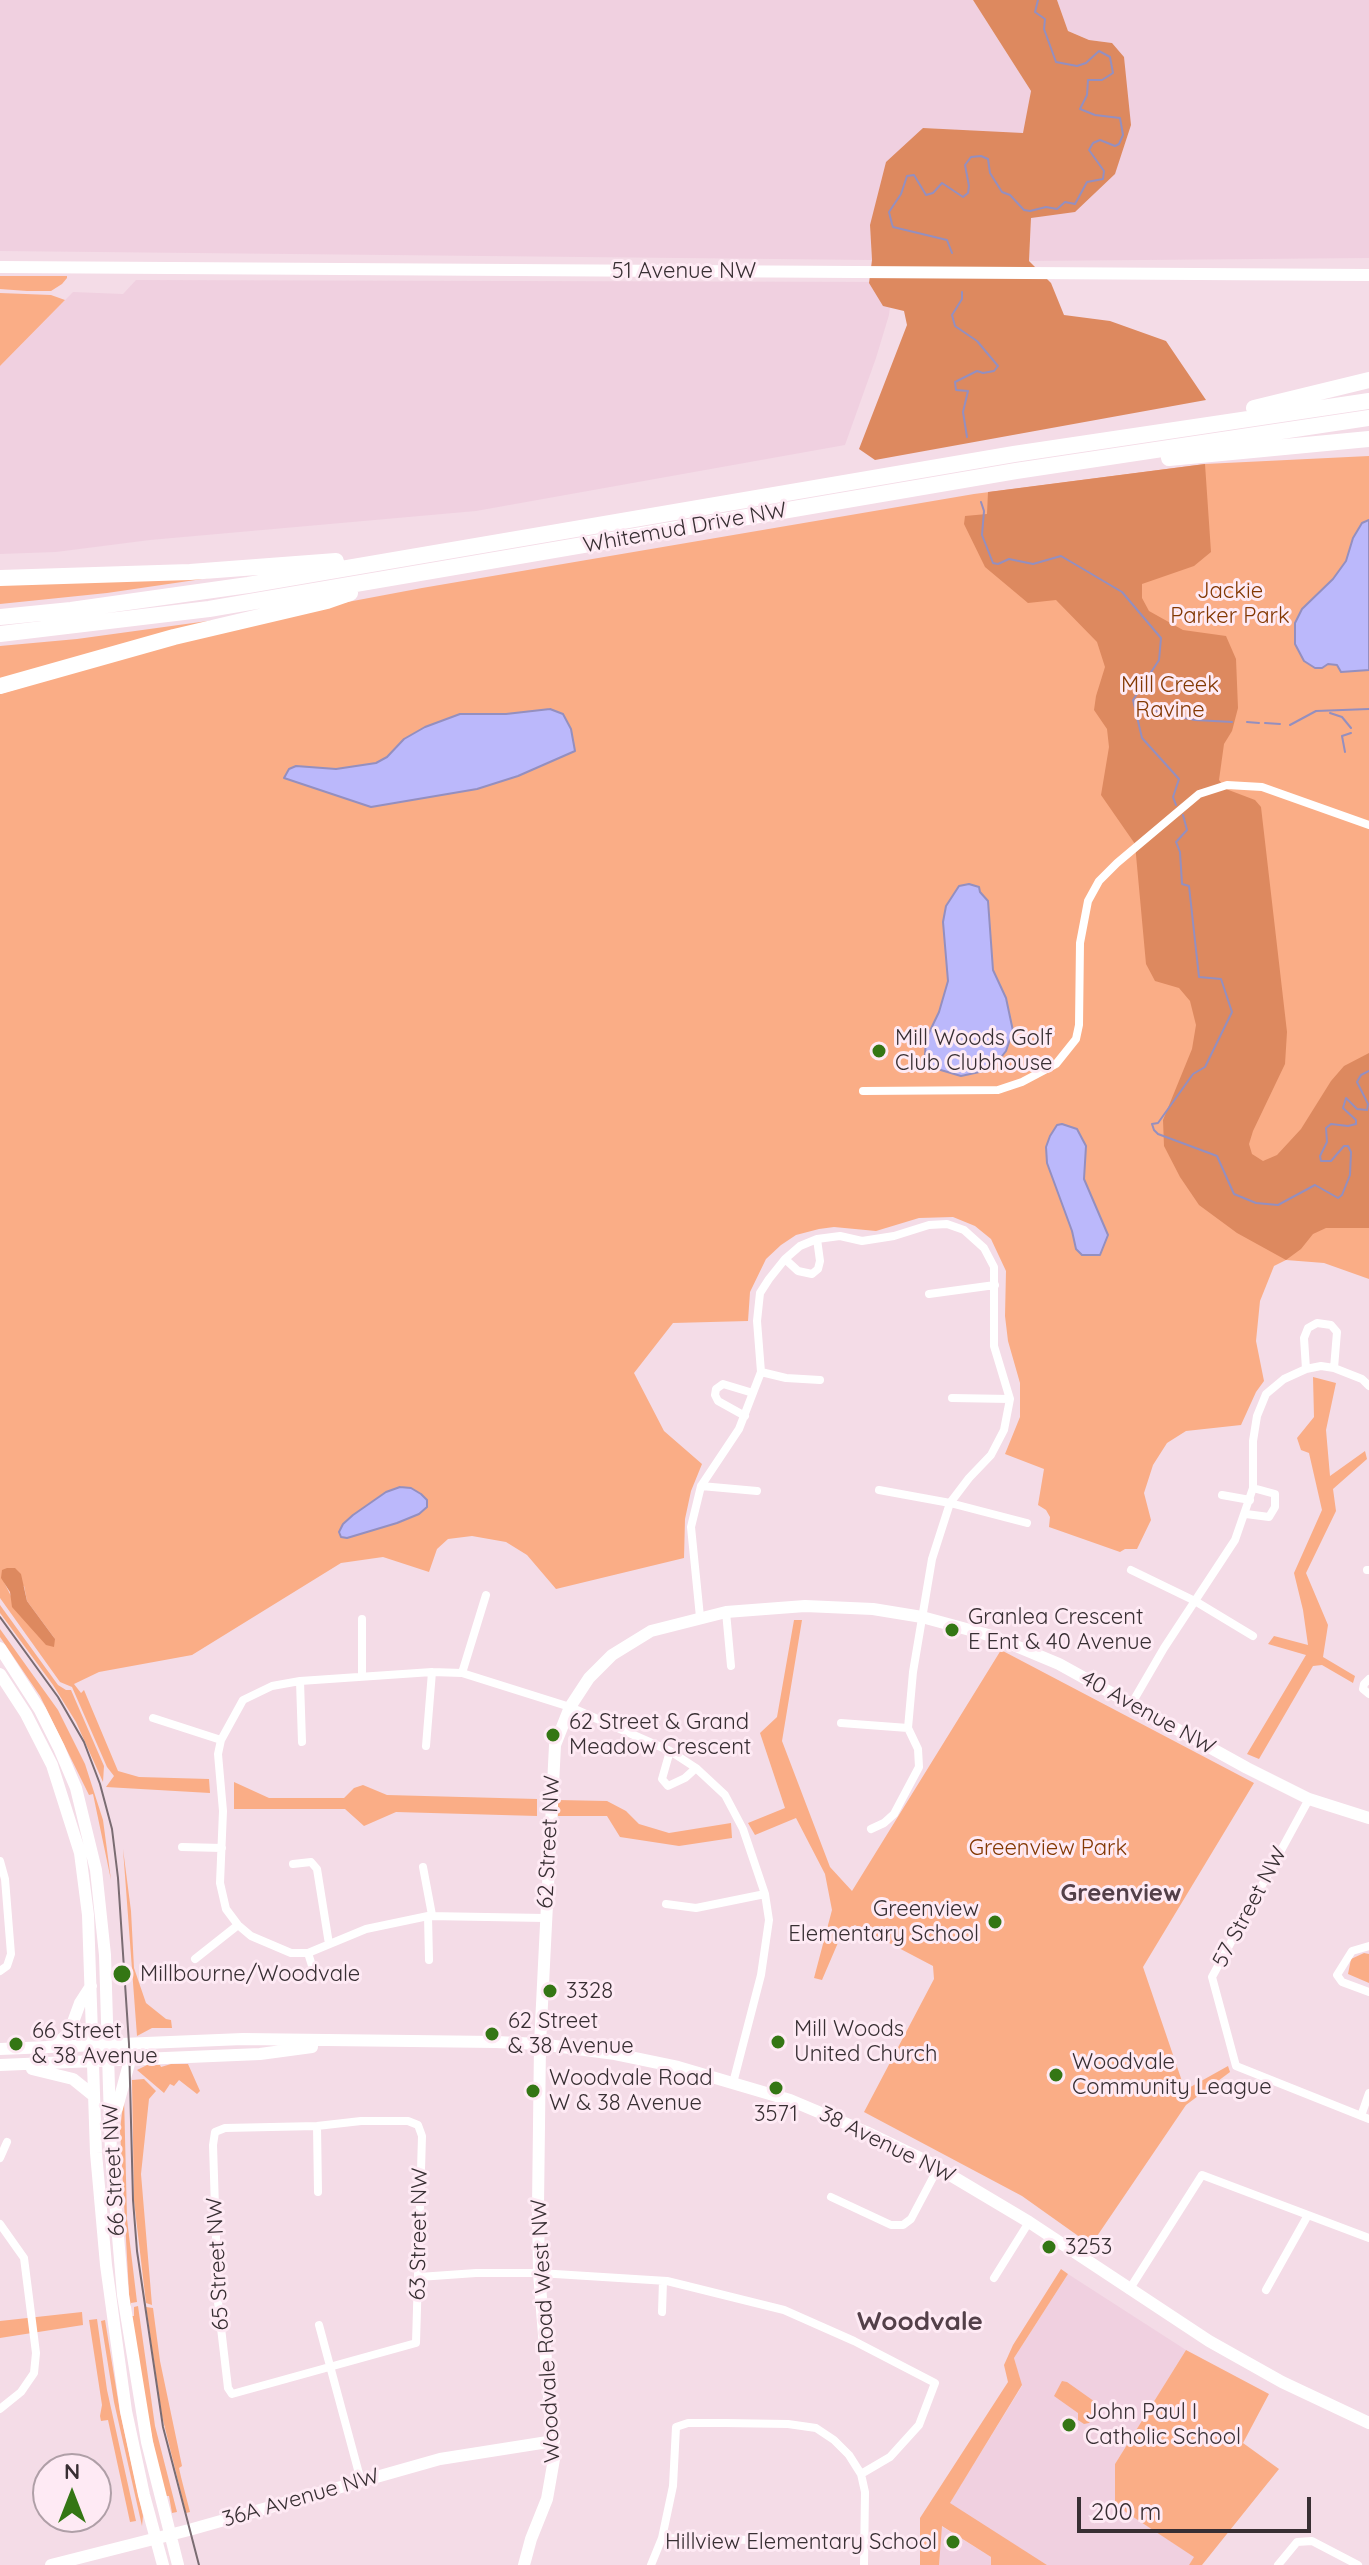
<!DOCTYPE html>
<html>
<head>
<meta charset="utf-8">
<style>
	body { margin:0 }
	#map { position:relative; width:1369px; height:2565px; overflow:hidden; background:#f4dce7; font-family:Quicksand,sans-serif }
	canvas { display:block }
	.north { position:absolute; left:32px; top:2453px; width:80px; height:80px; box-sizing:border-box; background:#feeaf4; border:2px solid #af9fa7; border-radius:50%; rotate:0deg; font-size:22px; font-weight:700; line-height:32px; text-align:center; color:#382f33 }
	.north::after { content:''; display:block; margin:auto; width:28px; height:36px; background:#347614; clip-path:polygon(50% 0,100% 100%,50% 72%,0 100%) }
	.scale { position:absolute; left:1077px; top:2497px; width:234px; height:36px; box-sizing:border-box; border:4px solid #382f33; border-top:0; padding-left:10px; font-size:24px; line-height:28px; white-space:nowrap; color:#382f33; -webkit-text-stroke:6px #feeaf4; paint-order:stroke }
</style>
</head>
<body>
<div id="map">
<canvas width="1369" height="2565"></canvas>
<div class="north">N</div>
<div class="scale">200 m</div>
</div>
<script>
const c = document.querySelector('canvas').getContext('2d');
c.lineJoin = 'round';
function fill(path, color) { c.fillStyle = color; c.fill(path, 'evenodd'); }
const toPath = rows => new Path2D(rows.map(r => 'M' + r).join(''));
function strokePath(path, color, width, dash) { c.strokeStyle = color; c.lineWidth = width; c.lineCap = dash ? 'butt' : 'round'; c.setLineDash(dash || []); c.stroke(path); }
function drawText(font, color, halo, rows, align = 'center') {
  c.font = font + ' Quicksand,sans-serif'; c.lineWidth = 6; c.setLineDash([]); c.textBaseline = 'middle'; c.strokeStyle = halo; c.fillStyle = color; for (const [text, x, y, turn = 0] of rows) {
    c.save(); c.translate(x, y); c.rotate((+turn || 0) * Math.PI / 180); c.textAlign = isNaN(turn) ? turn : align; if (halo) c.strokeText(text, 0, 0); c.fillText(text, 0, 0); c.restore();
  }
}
const built = toPath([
	[0,0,973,0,1031,91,1024,134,923,128,870,225,872,260,0,251],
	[1057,0,1369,0,1369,258,1029,261,1031,218,1112,43,1089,40,1068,31],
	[136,280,893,282,889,315,876,358,845,445,476,511,150,540,56,552,0,554,0,366,73,292,123,294],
	[1068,2274,1186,2350,1115,2464,1115,2505,1195,2557,1189,2565,1047,2565,949,2504,1022,2386,1014,2358],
	[941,2526,991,2557,991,2565,939,2565]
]);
const green = toPath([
	[0,276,67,276,67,278,62,284,51,291,27,291,0,289],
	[0,293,51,295,65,300,0,366],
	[1369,456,1369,1279,1324,1263,1286,1260,1274,1266,1260,1301,1256,1341,1264,1381,1256,1392,1241,1425,1186,1431,1167,1443,1153,1465,1144,1493,1151,1520,1137,1549,1125,1549,1120,1552,1049,1527,1050,1517,1046,1510,1038,1505,1044,1469,1005,1454,1020,1417,1020,1383,1008,1341,1005,1316,1006,1271,991,1239,975,1226,953,1217,919,1218,876,1231,834,1227,819,1229,796,1235,781,1245,766,1259,750,1292,748,1321,673,1323,634,1373,664,1431,702,1464,691,1491,685,1519,684,1558,556,1589,527,1555,506,1542,472,1536,448,1539,437,1549,429,1572,383,1557,341,1563,192,1655,99,1672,74,1684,81,1693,84,1690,118,1771,139,1777,209,1779,210,1793,106,1787,114,1776,107,1767,72,1687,60,1682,0,1598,0,694,152,649,337,604,422,588,974,494,1205,464],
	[4,1582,24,1586,27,1601,55,1639,12,1598],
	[209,578,107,593,0,604,0,584],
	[215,620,0,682,0,646,77,639],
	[1313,1377,1336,1383,1326,1430,1330,1476,1365,1451,1367,1459,1333,1489,1336,1511,1306,1573,1328,1625,1323,1657,1355,1676,1353,1683,1322,1665,1313,1666,1259,1759,1247,1754,1306,1655,1268,1644,1274,1636,1308,1645,1303,1610,1294,1573,1322,1510,1309,1453,1301,1450,1297,1438,1314,1417],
	[0,1605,58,1685,66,1690,71,1690,104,1766,103,1782,76,1722,53,1685,0,1613],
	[794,1620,802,1620,782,1741,830,1867,852,1891,1001,1650,1254,1783,1143,1967,1185,2090,1228,2066,1230,2072,1186,2105,1091,2245,1022,2196,864,2112,934,1979,933,1966,855,1925,843,1931,822,1980,814,1978,832,1910,825,1874,796,1818,755,1835,748,1823,785,1808,760,1733,777,1717],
	[0,1629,58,1710,85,1764,103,1820,111,1880,93,1794,89,1795,40,1696,0,1637],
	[234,1782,269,1798,344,1798,354,1788,363,1785,387,1795,537,1799,537,1816,396,1812,364,1826,345,1809,234,1809],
	[557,1800,607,1801,626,1811,639,1824,669,1833,731,1823,732,1838,679,1846,620,1837,607,1816,558,1816],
	[123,1849,131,1911,134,1968,146,2003,166,2019,171,2020,172,2028,152,2028,137,2036],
	[1364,1953,1369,1954,1369,1983,1348,1974,1351,1959],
	[171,2064,188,2064,200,2091,197,2094,179,2080,174,2086,170,2084,164,2093,137,2070,147,2065,160,2065,161,2067],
	[144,2079,156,2091,149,2099,141,2174,152,2305,146,2303,134,2201,132,2080],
	[124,2096,127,2219,137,2302,131,2303,130,2312,120,2130],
	[1061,2269,1068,2274,1014,2358,1022,2385,950,2503,1047,2565,991,2565,991,2557,942,2526,939,2565,920,2565,920,2518,1008,2382,1004,2365,1013,2345],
	[138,2306,155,2426,177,2512,172,2513,169,2496,166,2496,155,2453,139,2370,131,2316,134,2316,134,2307],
	[146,2307,153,2308,160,2361,182,2466,179,2468,181,2477,190,2512,186,2513,162,2416],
	[82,2312,83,2325,0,2338,0,2321],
	[97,2319,107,2390,136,2521,130,2522,108,2420,101,2421,100,2416,102,2405,89,2320],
	[105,2320,120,2412,143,2516,142,2526,114,2402,101,2321],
	[1186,2350,1269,2394,1243,2443,1279,2469,1202,2565,1189,2565,1194,2557,1115,2505,1115,2464],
	[1062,2381,1067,2382,1098,2404,1099,2408,1089,2423,1084,2424,1078,2420,1078,2413,1054,2396]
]);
const forest = toPath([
	[973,0,1057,0,1068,31,1089,40,1112,43,1124,57,1131,125,1115,174,1075,212,1031,218,1029,261,1051,283,1064,315,1110,321,1166,341,1206,400,875,460,859,449,907,325,904,311,883,306,869,283,872,260,870,225,886,162,923,128,1023,133,1031,91],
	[1205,464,1211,552,1194,566,1142,584,1142,598,1149,611,1183,630,1226,636,1236,659,1238,708,1232,731,1224,744,1219,780,1226,789,1255,800,1261,807,1287,1032,1285,1064,1253,1131,1249,1144,1252,1154,1263,1161,1277,1155,1301,1129,1331,1081,1344,1066,1369,1053,1369,1228,1326,1228,1313,1234,1301,1249,1286,1260,1237,1233,1199,1205,1180,1177,1164,1146,1163,1120,1192,1049,1196,1025,1190,1001,1179,988,1155,981,1146,964,1135,844,1101,795,1109,747,1107,729,1094,710,1096,696,1105,667,1097,642,1056,600,1028,603,985,567,964,524,965,516,987,514,988,492],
	[7,1568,15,1568,21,1574,27,1601,55,1639,54,1647,46,1645,12,1607,10,1592,1,1578,2,1570]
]);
const water = toPath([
	[1369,520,1369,670,1341,672,1337,665,1328,664,1322,668,1315,668,1304,661,1295,644,1295,623,1302,609,1333,579,1346,561,1353,538,1362,523,1369,520],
	[550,709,563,714,571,729,575,751,518,776,477,789,371,807,284,778,289,769,296,766,336,769,376,763,387,757,404,739,425,727,460,714,506,714,550,709],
	[969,884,979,887,980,892,988,901,993,970,1006,998,1013,1031,1006,1051,998,1061,984,1071,961,1076,934,1068,925,1055,926,1039,939,1012,948,981,943,922,946,906,959,886,969,884],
	[1062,1124,1077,1129,1086,1146,1084,1179,1108,1235,1100,1255,1082,1255,1076,1249,1072,1231,1047,1163,1046,1147,1050,1136,1057,1125,1062,1124],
	[400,1487,411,1488,421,1494,427,1500,427,1507,419,1514,397,1523,347,1538,341,1537,339,1532,343,1524,353,1515,386,1492,400,1487]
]);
const stream = toPath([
	[952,253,947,240,893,227,892,224,889,212,901,194,907,176,914,175,926,195,933,193,942,183,963,197,968,193,969,186,965,165,971,157,981,156,988,159,990,173,1002,192,1010,195,1024,210,1030,211,1046,207,1057,209,1065,202,1075,204,1087,182,1103,179,1104,171,1089,150,1093,143,1100,140,1115,146,1119,144,1123,135,1120,118,1095,115,1080,109,1087,95,1088,80,1102,80,1113,73,1110,57,1099,51,1086,63,1077,66,1056,62,1044,29,1045,19,1035,12,1038,0],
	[962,292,962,299,952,315,955,326,977,341,998,366,994,371,983,373,977,371,955,382,956,390,968,391,963,412,967,437],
	[981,502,984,511,982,535,993,563,998,564,1009,559,1033,564,1061,556,1122,592,1161,638,1159,660,1133,700,1142,738,1179,779,1173,797,1176,805],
	[1133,700,1160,713,1195,720,1232,722],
	[1330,713,1342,717,1351,728],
	[1247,722,1259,723],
	[1265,723,1280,724],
	[1290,725,1316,711,1369,709],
	[1345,752,1342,736,1351,733],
	[1183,815,1187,830,1176,842,1180,852,1182,884,1189,886,1199,977,1221,979,1232,1012,1205,1067,1193,1074,1158,1123,1152,1124,1154,1130,1158,1134,1217,1156,1234,1194,1256,1203,1278,1205,1315,1185,1338,1198,1342,1195,1350,1175,1351,1152,1348,1146,1344,1146,1331,1161,1321,1161,1320,1156,1327,1142,1326,1128,1331,1124,1348,1126,1356,1124,1356,1120,1343,1108,1346,1098,1357,1109,1367,1110,1368,1104,1357,1082,1361,1075,1369,1071]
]);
const street = toPath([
	[863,1091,998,1090,1022,1082,1056,1064,1076,1039,1079,1025,1080,943,1088,901,1099,881,1117,863,1199,794,1227,785,1262,787,1369,825],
	[785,1259,798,1271,812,1274,818,1269,820,1261,817,1239],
	[929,1294,995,1285],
	[1306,1369,1304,1338,1308,1328,1317,1323,1331,1325,1337,1332,1334,1368],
	[761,1372,786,1378,820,1380],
	[952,1398,1010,1399],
	[745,1416,718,1401,715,1395,716,1389,723,1384,753,1393],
	[701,1486,757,1491],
	[879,1490,950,1503,1027,1523],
	[1222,1495,1250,1500],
	[1246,1514,1269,1517,1275,1507,1275,1494,1253,1488],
	[1131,1570,1195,1601,1253,1636],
	[1367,1570,1369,1570],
	[726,1612,731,1666],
	[700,1617,691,1527,701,1486,739,1429,761,1372,757,1321,760,1293,769,1279,785,1259,800,1246,817,1239,840,1236,862,1241,894,1236,929,1225,947,1224,964,1230,984,1248,994,1267,994,1346,1010,1399,1004,1430,991,1455,969,1478,950,1503,932,1559,913,1672,908,1728,918,1749,919,1767,894,1814,884,1823,871,1829],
	[362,1619,362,1676],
	[462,1673,486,1595],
	[1369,1679,1364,1684,1363,1689,1369,1694],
	[300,1681,302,1742],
	[1132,1703,1164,1648,1235,1540,1253,1488,1253,1441,1257,1416,1266,1394,1284,1379,1306,1369,1321,1366,1334,1368,1362,1379,1369,1386],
	[153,1718,221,1740],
	[841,1723,908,1728],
	[426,1746,432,1672],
	[670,1751,662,1779,668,1786,685,1778,696,1768],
	[1309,1799,1212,1977,1236,2066,1369,2119],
	[182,1847,222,1848],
	[0,1861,5,1879,11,1954,7,1966,0,1971],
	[293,1864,311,1862,317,1869,329,1944],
	[423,1867,432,1915],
	[666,1904,696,1908,765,1894],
	[428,1916,429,1960],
	[545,1918,428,1916,366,1929,308,1953,291,1953,251,1936,238,1925,226,1909,220,1883,223,1811,218,1754,221,1740,243,1700,272,1686,300,1681,432,1672,462,1673,570,1707,670,1751,696,1768,725,1795,743,1829,765,1894,769,1920,761,1975,733,2083],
	[1369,1946,1352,1951,1337,1975,1342,1982,1369,1992],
	[308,1953,314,1972],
	[195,1959,238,1925],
	[1361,2116,1369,2093],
	[361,2121,408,2121,418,2125,422,2136,416,2343,232,2394,228,2388,218,2302,213,2145,215,2132,225,2128,317,2126,361,2121],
	[317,2126,318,2192],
	[0,2158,7,2142],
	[831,2197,891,2225,903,2225,911,2219,938,2168],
	[0,2224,24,2258,36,2353,34,2373,21,2392,0,2409],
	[419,2277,476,2273,539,2273,667,2281,784,2310,854,2341,935,2383,919,2425,890,2457,861,2474,865,2492,864,2565],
	[994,2278,1029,2222],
	[1129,2290,1202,2175,1369,2238],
	[1266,2290,1308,2215],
	[662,2312,663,2281],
	[319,2325,361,2481],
	[662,2538,754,2540],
	[651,2565,662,2538,673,2486,676,2427,688,2423,725,2423,788,2424,816,2428,834,2440,849,2455,861,2474],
	[1278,2565,1297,2542,1312,2541,1358,2565]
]);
const secondary = toPath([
	[0,267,1369,275],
	[0,1648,40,1710,59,1748,76,1788,96,1870,105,1955,111,2154,123,2295,147,2442,178,2565],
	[0,1674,26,1714,52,1765,80,1853,88,1915,96,2153,106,2265,126,2411,144,2495,163,2565],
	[54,2046,69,2033,80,2003,91,1986],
	[0,2049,243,2039,496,2042,540,2044,615,2054,678,2067,790,2100,866,2132,930,2163,1029,2222,1209,2341,1282,2382,1369,2423],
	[0,2065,260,2054,312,2047],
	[32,2069,73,2079,94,2096],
	[112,2118,117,2108,130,2060],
	[51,2565,189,2530,440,2459,554,2441],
	[524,2565,531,2539,547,2499,554,2459,539,2273,538,2206,540,2044,555,1745,570,1707,589,1678,612,1655,651,1631,726,1612,805,1606,873,1609,922,1617,992,1636,1059,1664,1247,1768,1309,1799,1369,1818]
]);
const highway = toPath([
	[1254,408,1369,380],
	[1169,458,1369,439],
	[0,578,190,572,336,561],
	[0,617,71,610,248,585,1014,454,1369,401],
	[0,634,209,609,1016,471,1369,418],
	[0,686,174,637,327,601,350,593]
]);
const tram = toPath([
	[0,1617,58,1697,84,1742,100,1784,112,1829,118,1878,129,2044,133,2200,137,2251,163,2427,199,2565]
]);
const markers = [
	[879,1051,8,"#347614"],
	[952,1630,8,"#347614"],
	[553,1735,8,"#347614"],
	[995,1922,8,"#347614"],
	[122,1974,10,"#347614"],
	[550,1991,8,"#347614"],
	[492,2034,8,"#347614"],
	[778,2042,8,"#347614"],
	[16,2044,8,"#347614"],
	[1056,2075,8,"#347614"],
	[776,2088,8,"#347614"],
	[533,2091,8,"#347614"],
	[1049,2247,8,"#347614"],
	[1069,2425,8,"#347614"],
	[953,2542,8,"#347614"]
];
const streetNames = [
	["51 Avenue NW",684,271],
	["Whitemud Drive NW",685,528,-10],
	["40 Avenue NW",1148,1713,29],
	["62 Street NW",549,1842,-87],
	["57 Street NW",1250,1907,-62],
	["38 Avenue NW",887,2145,26],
	["66 Street NW",114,2170,-93],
	["63 Street NW",419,2234,-89],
	["65 Street NW",218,2264,-93],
	["Woodvale Road West NW",546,2331,-93],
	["36A Avenue NW",301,2498,-16]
];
const parkNames = [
	["Jackie",1230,591],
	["Parker Park",1230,616],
	["Mill Creek",1170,685],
	["Ravine",1170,710],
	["Greenview Park",1048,1848]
];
const poiNames = [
	["Mill Woods Golf",895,1038],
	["Club Clubhouse",895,1063],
	["Granlea Crescent",968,1617],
	["E Ent & 40 Avenue",968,1642],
	["62 Street & Grand",569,1722],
	["Meadow Crescent",569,1747],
	["Greenview",979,1909,"right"],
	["Elementary School",979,1934,"right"],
	["Millbourne/Woodvale",140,1974],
	["3328",566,1991],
	["62 Street",508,2021],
	["& 38 Avenue",508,2046],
	["Mill Woods",794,2029],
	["United Church",794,2054],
	["66 Street",32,2031],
	["& 38 Avenue",32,2056],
	["Woodvale",1072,2062],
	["Community League",1072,2087],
	["Woodvale Road",549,2078],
	["W & 38 Avenue",549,2103],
	["3571",776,2114,"center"],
	["3253",1065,2247],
	["John Paul I",1085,2412],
	["Catholic School",1085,2437],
	["Hillview Elementary School",937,2542,"right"]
];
const neighbourhoodNames = [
	["Greenview",1121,1894]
];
const quarterNames = [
	["Woodvale",920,2322]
];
fill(built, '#f0d0e0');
fill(green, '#faad86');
fill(forest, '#dd895f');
fill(water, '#bbb8fb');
strokePath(water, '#948fbf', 2);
strokePath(stream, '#948fbf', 2);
strokePath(street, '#fff', 8);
strokePath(secondary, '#fff', 12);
strokePath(highway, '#fff', 16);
strokePath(tram, '#7a6c72', 2);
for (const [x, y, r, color] of markers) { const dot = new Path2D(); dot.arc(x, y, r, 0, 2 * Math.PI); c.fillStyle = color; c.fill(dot); strokePath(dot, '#feeaf4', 3); }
drawText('22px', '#382f33', '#feeaf4', streetNames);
drawText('22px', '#833803', '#feeaf4', parkNames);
drawText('22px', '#382f33', '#feeaf4', poiNames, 'left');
drawText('bold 24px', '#534049', '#feeaf4', neighbourhoodNames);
drawText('bold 26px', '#534049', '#feeaf4', quarterNames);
</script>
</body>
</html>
